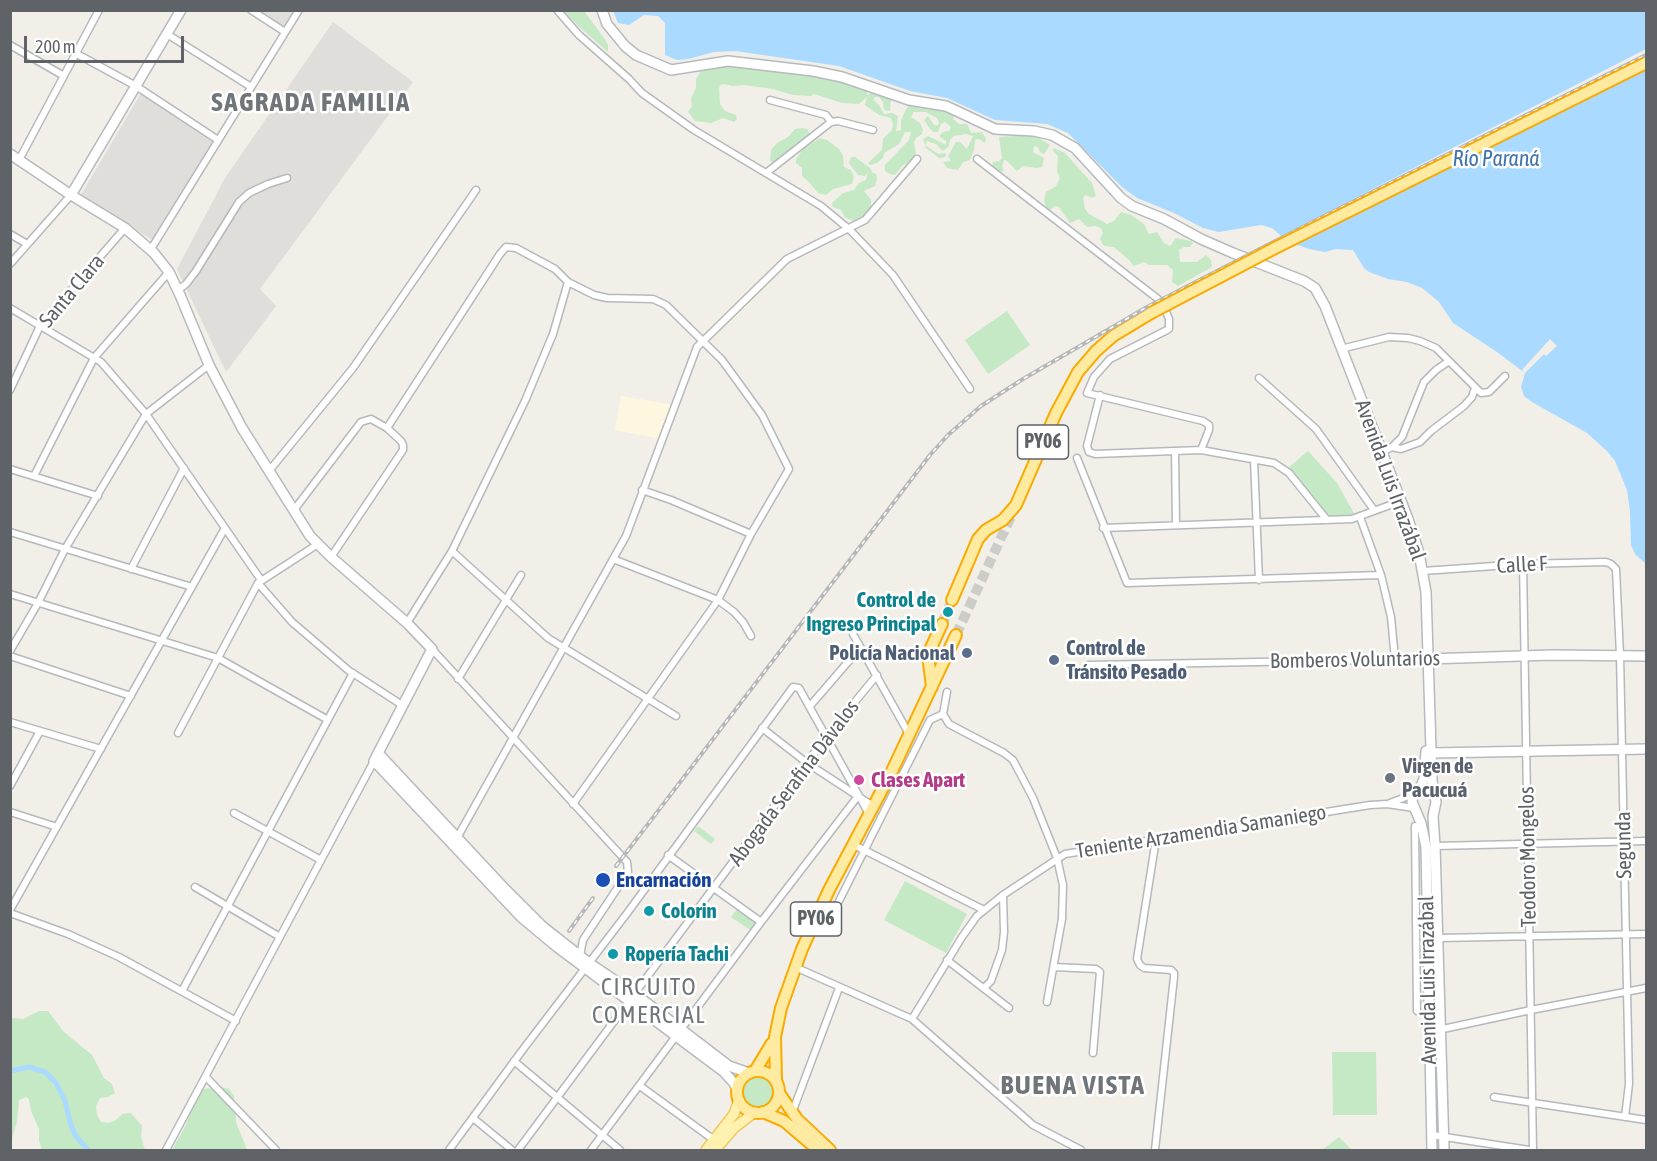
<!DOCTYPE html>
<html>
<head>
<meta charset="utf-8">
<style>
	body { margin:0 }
	#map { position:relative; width:1657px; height:1161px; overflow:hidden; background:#f1efe8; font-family:"Asap Condensed",sans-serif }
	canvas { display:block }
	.frame { position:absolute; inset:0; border:12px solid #5f6368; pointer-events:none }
	.scale { position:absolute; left:24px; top:36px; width:160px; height:27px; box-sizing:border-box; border:3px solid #5f6368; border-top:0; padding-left:8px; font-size:18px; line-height:21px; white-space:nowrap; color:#5f6368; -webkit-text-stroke:4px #fff; paint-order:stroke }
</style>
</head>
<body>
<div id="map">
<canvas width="1657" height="1161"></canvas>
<div class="frame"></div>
<div class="scale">200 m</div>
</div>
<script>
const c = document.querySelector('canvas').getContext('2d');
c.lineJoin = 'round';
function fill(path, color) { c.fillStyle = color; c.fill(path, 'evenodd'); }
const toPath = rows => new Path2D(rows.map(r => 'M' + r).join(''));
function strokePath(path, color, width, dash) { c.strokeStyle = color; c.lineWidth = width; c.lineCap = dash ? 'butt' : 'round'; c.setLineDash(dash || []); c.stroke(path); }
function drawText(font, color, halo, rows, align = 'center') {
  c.font = font + ' "Asap Condensed",sans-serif'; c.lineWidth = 5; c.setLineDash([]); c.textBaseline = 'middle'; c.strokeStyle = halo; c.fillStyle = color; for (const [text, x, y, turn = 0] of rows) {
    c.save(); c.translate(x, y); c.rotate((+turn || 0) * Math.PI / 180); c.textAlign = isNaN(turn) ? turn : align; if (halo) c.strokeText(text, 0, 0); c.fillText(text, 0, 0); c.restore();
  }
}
const commercial = toPath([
	[621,396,675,405,661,439,615,430]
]);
const industrial = toPath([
	[257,11,296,11,284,28],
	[333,22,413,82,260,289,276,306,226,372,177,269,225,178],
	[141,93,217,145,154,241,81,195]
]);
const green = toPath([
	[564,11,584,11,604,38,608,45,608,52,576,24],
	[707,62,857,76,864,79,867,83,867,95,872,92,891,97,890,111,884,110,883,102,879,97,875,97,873,100,879,105,884,114,892,113,898,116,896,131,901,130,901,121,905,111,910,104,943,109,955,114,953,119,959,124,967,124,971,133,982,132,986,139,985,143,979,139,975,140,974,150,970,160,963,162,958,170,947,168,943,162,951,161,948,156,956,142,960,142,967,149,973,136,966,134,954,136,950,140,949,146,943,151,936,144,927,141,925,145,932,150,939,154,946,153,945,157,939,158,926,148,923,139,928,136,946,145,946,141,940,137,940,135,943,132,949,131,951,127,945,122,941,124,938,132,934,132,930,129,924,120,928,116,934,125,937,126,939,123,937,118,926,112,914,112,911,117,920,123,923,130,922,134,916,138,914,142,916,154,912,160,902,166,895,175,890,174,885,171,885,165,909,140,911,132,905,132,899,144,884,153,883,158,877,163,870,165,868,163,882,150,883,139,892,130,893,124,891,118,879,115,865,105,867,97,859,104,842,103,814,94,811,96,793,95,773,89,744,85,732,86,724,84,720,85,719,89,720,104,725,111,736,115,737,119,734,122,723,118,711,123,695,121,688,112,692,106,691,98,696,88,696,79],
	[803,128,807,129,811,136,774,165,770,160,771,150,777,143,788,137,795,129],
	[1029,135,1037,137,1050,145,1044,154,1040,152,1038,147,1034,146,1033,152,1044,158,1042,167,1037,168,1023,166,1017,171,1006,160,1004,160,1002,166,1004,171,997,172,992,168,993,162,999,161,1002,158,999,137],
	[820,138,827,140,839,149,843,156,844,167,851,170,854,177,852,184,833,189,826,195,818,193,808,181,802,176,802,168,796,163,796,159,803,149],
	[1053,148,1065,153,1092,183,1096,196,1092,198,1085,195,1083,198,1085,209,1089,214,1107,224,1114,221,1121,212,1131,215,1144,224,1149,234,1157,232,1164,243,1170,246,1176,238,1191,241,1193,243,1190,247,1184,247,1179,250,1180,262,1197,262,1206,255,1211,260,1212,267,1178,286,1172,282,1173,270,1167,265,1149,265,1144,262,1133,266,1130,261,1114,247,1104,246,1100,239,1103,233,1101,228,1096,226,1087,227,1079,219,1070,223,1059,207,1055,206,1050,210,1047,209,1044,201,1046,192,1056,186,1060,178,1057,171,1058,156,1053,151],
	[851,157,855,157,870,168,872,172,870,172,876,174,877,178,875,186,864,191,871,200,871,208,866,218,855,222,845,217,841,210,833,207,832,203,843,193,854,190,859,183,866,180,868,172,865,176,858,175,849,163],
	[1007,311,1030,345,988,374,965,340],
	[1308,451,1337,483,1355,515,1326,516,1289,467],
	[698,826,715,839,711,844,694,831],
	[905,881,967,914,946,953,884,920],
	[737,909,757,923,752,931,731,917],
	[39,1011,48,1011,64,1032,92,1055,104,1078,112,1084,115,1093,108,1097,100,1098,96,1106,97,1115,101,1122,109,1123,116,1120,122,1114,131,1113,142,1126,141,1137,145,1150,42,1150,39,1141,39,1129,31,1111,29,1099,26,1097,19,1100,17,1122,11,1141,11,1018,23,1019],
	[1332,1052,1376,1052,1377,1115,1333,1115],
	'740 1092a17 17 0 1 1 34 0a17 17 0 1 1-34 0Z',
	[221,1087,229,1089,234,1096,236,1122,247,1150,172,1150,185,1127,197,1095,203,1089],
	[1339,1137,1352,1150,1322,1150]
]);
const water = toPath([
	[613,11,1646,11,1646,564,1635,554,1631,545,1630,512,1627,490,1615,461,1607,451,1587,433,1532,402,1524,396,1521,387,1525,373,1497,352,1453,323,1439,302,1422,288,1407,282,1388,279,1369,272,1364,268,1353,250,1336,249,1325,252,1309,249,1287,241,1272,228,1261,225,1219,232,1203,228,1174,213,1137,198,1122,187,1068,133,1047,124,995,120,947,98,910,91,839,66,735,51,714,52,688,59,677,60,665,55,665,23,658,16,644,15,629,25,618,23]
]);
const pier = toPath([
	[1646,49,1646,65,1281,242,1277,238],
	[1550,339,1557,346,1546,356,1544,354,1525,373,1522,370]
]);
const canal = toPath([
	[10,1071,29,1067,45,1072,56,1083,65,1101,70,1122,75,1135,88,1150]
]);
const trunkTunnel = toPath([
	[942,624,952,600],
	[956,635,1014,510]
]);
const minor = toPath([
	[251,10,285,32],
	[557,10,579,35,629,79,642,93,694,130,821,206,850,230,893,275,970,389],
	[167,34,251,87],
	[10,45,64,76],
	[77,54,136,86,218,140],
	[770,100,826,115,831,122],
	[977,159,1158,299],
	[19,160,99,10],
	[766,173,831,122,838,121,873,130],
	[10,234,27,244],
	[151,249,299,10],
	[10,264,71,195],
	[178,290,186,284,196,271,239,202,249,193,268,184,287,178],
	[10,308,101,362,146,414,261,580,258,583,292,622,348,670,402,705],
	[1165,309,1169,319,1169,329,1110,359,1094,377,1087,393,1203,421,1209,425,1209,430,1201,450],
	[1341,349,1389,337,1408,338,1420,341,1436,348,1481,393,1489,392,1505,376],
	[1259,378,1316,429,1374,510],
	[10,390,40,326,125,228],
	[1100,395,1087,446,1089,452,1095,454,1201,450,1274,463,1289,473,1327,520],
	[387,428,500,254,506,247,516,248,555,269,568,282,594,295,607,298,653,299,666,305,722,360,762,415,789,469,751,534,718,600,573,804],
	[1392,447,1401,449,1420,442,1431,431,1464,406,1472,397,1475,388],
	[1175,451,1176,525],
	[1382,452,1392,447,1402,437,1424,382,1436,370,1449,361],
	[1077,458,1127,583,1381,575],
	[1254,460,1259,580],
	[10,469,98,496],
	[269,471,353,368,476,190],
	[34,476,94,358,169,272],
	[642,490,671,500,751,534],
	[294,510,361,422,371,419,387,428,401,441,403,445,403,450,331,557],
	[1360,517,1381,575,1391,617,1395,659],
	[1103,528,1352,519,1401,501],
	[10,532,192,587],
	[452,551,548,638,676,716],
	[613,559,718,600,734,612,743,622,751,636],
	[1523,564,1533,1150],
	[131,569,184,468],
	[1423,571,1523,564,1606,562,1611,564,1616,569,1620,655,1629,1084,1625,1117],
	[10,594,218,658,328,720],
	[407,623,452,551,525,401,553,334,568,282],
	[853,634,909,734],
	[432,649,627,862,628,872,583,940,580,956],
	[10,651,38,603,65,549,146,414,209,365],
	[10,656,131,696],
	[1089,665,1427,659],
	[458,679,521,575],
	[947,692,943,714,949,724,1004,753,1013,760,1033,798,1057,858,1063,885,1062,919,1047,1002],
	[810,706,860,648],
	[10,722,101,749],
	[762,728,807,763,873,806],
	[178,733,258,583,318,544],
	[10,786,40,731],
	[1390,803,1414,794],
	[10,812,57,827],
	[234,813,321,860],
	[1415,826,1417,1011],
	[457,838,626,536,697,347,787,259,865,220,917,159],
	[854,845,984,910],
	[1435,846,1646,841],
	[668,855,761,922],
	[195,887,280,937],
	[839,901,930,720,943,714],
	[10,910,225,528],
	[10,913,68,934,119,957,236,1021],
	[1438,938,1646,934],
	[947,960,1009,1008],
	[795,967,912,1019,1033,1125,1081,1150],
	[1054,967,1096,969,1100,972,1093,1053],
	[984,988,991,981,1002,950,1004,932,1003,895],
	[182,991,353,673],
	[912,1019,962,937,977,916,1003,895,1065,854,1370,805,1387,804,1414,808],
	[1429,1032,1531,1010,1646,988],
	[514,1061,620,1150],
	[206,1077,276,1150],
	[640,1086,714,1140],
	[1494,1097,1646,1120],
	[792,1113,839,988],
	[473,1118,512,1150],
	[1432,1135,1529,1150],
	[166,1150,374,761],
	[449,1150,524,1048,628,912,793,687,799,688,869,814],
	[518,1150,826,737,877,675],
	[591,1150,761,922,858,796],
	[1155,1150,1174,977,1174,973,1171,970,1144,968,1140,965,1137,959,1156,839]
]);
const secondary = toPath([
	[602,10,607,24,625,46,636,55,671,70,728,61,813,71,842,77,909,100,946,106,995,129,1034,131,1052,135,1075,148,1121,198,1132,206,1164,219,1201,239,1233,253,1304,281,1315,288,1325,306,1408,519,1419,553,1426,592,1432,781,1436,802,1433,816,1435,846,1444,1150],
	[10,154,71,195,125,228,154,253,169,272,180,295,209,365,242,428,310,536,331,557,407,623,432,649,374,761,521,917,557,947,724,1072,734,1083,737,1089],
	[71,195,181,10],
	[1427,659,1552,655,1646,656],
	[1426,751,1424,779,1419,791,1413,796,1412,802,1421,823,1426,847,1432,1150],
	[378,753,506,890,542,926,589,963,635,994,729,1066,749,1073],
	[1432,753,1646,749]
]);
const primary = toPath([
	[706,1150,734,1114,739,1100],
	[715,1150,734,1128,755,1112]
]);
const trunk = toPath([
	[952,600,978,539,986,530,1003,520,1016,505,1056,413,1078,372,1096,351,1113,336,1151,313],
	[932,687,929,663,929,652,942,624],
	[755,1071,772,1043],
	'737 1092a21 21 0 1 1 42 0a21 21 0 1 1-42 0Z',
	[776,1080,775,1037,781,1008,802,949,829,890,892,771,956,635],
	[779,1093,797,1119,830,1150],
	[763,1112,784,1121,818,1150]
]);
const rail = toPath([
	[616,866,930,455,948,435,981,406,1023,379,1147,307,1320,218,1646,55],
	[569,931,593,898]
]);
const trunkBridge = toPath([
	[1151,313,1275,248,1646,63]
]);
const markers = [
	[948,612,6,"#0f9aa8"],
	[967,653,6,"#5c6f8a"],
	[1054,660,6,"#5c6f8a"],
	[1390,778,6,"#6b7280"],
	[859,780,6,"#d1479c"],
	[603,880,8,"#1a4fb4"],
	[649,911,6,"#0f9aa8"],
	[613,954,6,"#0f9aa8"]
];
const shields = [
	[1043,442,51],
	[816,919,51]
];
const shieldNames = [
	["PY06",1043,442],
	["PY06",816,919]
];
const streetNames = [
	["Santa Clara",72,291,-50],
	["Avenida Luis Irrazábal",1390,480,70],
	["Calle F",1522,565,-3],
	["Bomberos Voluntarios",1355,660,-1],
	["Abogada Serafina Dávalos",794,783,-53],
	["Teniente Arzamendia Samaniego",1201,832,-9],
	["Segunda",1624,845,-91],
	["Teodoro Mongelos",1528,857,-91],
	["Avenida Luis Irrazábal",1428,980,-91]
];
const cultureNames = [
	["Control de",936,600,"right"],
	["Ingreso Principal",936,624,"right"],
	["Colorin",661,911],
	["Ropería Tachi",625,954]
];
const serviceNames = [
	["Control de",1066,648],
	["Tránsito Pesado",1066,672],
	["Policía Nacional",955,653,"right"]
];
const worshipNames = [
	["Virgen de",1402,766],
	["Pacucuá",1402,790]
];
const hotelNames = [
	["Clases Apart",871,780]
];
const transitNames = [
	["Encarnación",616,880]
];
const waterNames = [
	["Río Paraná",1496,159]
];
const quarterNames = [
	["CIRCUITO",649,987],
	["COMERCIAL",649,1015]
];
const districtNames = [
	["SAGRADA FAMILIA",311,102],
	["BUENA VISTA",1073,1085]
];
fill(commercial, '#fef7e0');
fill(industrial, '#e0deda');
fill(green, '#c5e8c5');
fill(water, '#aadaff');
fill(pier, '#f1efe8');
strokePath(canal, '#aadaff', 5);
strokePath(trunkTunnel, '#ccccc8', 10, [10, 5]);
strokePath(minor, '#b5b8bc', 9);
strokePath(secondary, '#b6babf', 12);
strokePath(primary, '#f2c960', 12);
strokePath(trunk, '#f9ab00', 14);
strokePath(minor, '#fff', 6);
strokePath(secondary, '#fff', 9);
strokePath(primary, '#fff2af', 9);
strokePath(trunk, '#feeaa1', 10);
strokePath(rail, '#b6b7b8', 4);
strokePath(rail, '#fff', 1.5, [4.5]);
strokePath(trunkBridge, '#f9ab00', 14, []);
strokePath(trunkBridge, '#feeaa1', 10);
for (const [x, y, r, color] of markers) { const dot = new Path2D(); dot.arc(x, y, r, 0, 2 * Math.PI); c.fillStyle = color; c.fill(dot); strokePath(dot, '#fff', 2); }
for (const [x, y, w] of shields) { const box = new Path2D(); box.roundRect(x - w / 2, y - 17, w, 34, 4.5); c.fillStyle = '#fff'; c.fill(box); strokePath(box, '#5f6368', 1.5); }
drawText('bold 20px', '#5f6368', null, shieldNames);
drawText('21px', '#5f6368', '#fff', streetNames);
drawText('bold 21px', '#0d838f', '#fff', cultureNames, 'left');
drawText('bold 21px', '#4e5e75', '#fff', serviceNames, 'left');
drawText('bold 21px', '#5b616d', '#fff', worshipNames, 'left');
drawText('bold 21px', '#b23c85', '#fff', hotelNames, 'left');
drawText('bold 21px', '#164399', '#fff', transitNames, 'left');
drawText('italic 22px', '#4174aa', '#fff', waterNames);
c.letterSpacing = '1.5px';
drawText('24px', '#70757a', '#fff', quarterNames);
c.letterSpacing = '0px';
c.letterSpacing = '1.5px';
drawText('bold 27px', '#70757a', '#fff', districtNames);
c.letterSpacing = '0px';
</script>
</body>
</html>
